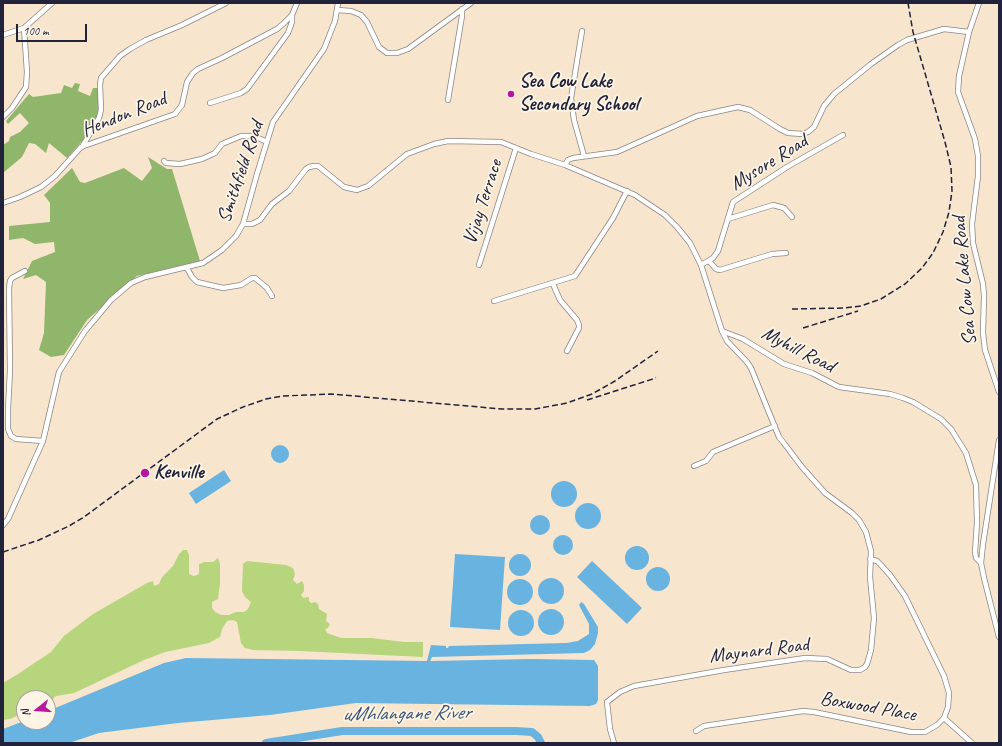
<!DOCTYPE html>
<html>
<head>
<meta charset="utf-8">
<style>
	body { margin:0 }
	#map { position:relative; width:1002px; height:746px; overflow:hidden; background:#f7e5cd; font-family:Caveat,sans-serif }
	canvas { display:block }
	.frame { position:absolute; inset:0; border:4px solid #22223b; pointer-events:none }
	.north { position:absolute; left:16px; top:690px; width:40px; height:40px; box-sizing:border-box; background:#fcf5e5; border:1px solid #a5a1a1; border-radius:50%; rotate:253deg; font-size:11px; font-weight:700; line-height:16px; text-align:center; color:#22223b }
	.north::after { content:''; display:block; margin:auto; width:14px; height:18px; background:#b5179e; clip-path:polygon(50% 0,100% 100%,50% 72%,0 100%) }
	.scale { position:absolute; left:16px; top:24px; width:71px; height:18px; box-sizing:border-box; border:2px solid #22223b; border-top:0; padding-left:5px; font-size:12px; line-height:14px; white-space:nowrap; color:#22223b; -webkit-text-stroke:3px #fcf5e5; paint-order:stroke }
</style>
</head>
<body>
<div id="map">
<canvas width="1002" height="746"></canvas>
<div class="frame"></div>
<div class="north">N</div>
<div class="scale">100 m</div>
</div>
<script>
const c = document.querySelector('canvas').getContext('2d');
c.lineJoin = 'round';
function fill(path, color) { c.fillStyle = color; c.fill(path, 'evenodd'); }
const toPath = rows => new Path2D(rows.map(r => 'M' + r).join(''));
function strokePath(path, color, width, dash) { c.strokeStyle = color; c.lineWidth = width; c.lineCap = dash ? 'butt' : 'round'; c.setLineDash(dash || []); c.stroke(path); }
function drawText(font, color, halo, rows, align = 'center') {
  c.font = font + ' Caveat,sans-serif'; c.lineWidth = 3.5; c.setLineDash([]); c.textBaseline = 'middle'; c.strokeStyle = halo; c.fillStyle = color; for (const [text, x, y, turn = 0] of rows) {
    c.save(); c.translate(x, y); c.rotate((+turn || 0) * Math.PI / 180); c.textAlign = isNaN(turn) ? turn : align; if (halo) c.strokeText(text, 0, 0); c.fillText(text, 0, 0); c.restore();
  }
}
const green = toPath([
	[183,550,187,550,189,555,189,574,194,576,199,574,199,564,205,562,213,562,218,558,220,564,220,583,218,599,212,602,212,608,215,612,221,615,229,615,236,612,244,612,248,609,251,602,245,597,242,591,243,564,247,561,286,565,293,568,295,574,293,580,297,584,302,581,304,585,304,591,301,595,303,598,309,597,309,601,311,603,315,602,318,604,319,609,327,614,326,621,330,624,328,628,325,629,327,633,341,638,371,638,404,642,423,642,423,657,300,651,253,650,245,648,241,643,237,622,233,620,227,621,222,629,220,637,209,643,165,652,144,660,74,693,56,696,52,700,48,701,48,698,24,698,24,708,19,715,10,719,3,720,3,683,18,674,51,652,64,636,93,614,147,583,153,581,154,586,159,584,162,577,173,566,179,554]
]);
const forest = toPath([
	[75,83,80,84,78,91,90,96,93,88,98,88,99,106,97,117,83,140,67,158,49,143,46,153,35,144,29,143,22,157,3,173,3,145,9,141,10,137,20,132,29,123,20,113,8,124,6,121,29,94,33,97,61,93,64,85,72,88],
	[148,157,167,169,172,169,200,261,137,276,87,320,64,355,51,357,39,350,44,333,46,282,36,275,23,279,32,261,55,252,54,242,35,244,23,238,9,240,9,226,50,222,50,203,44,195,72,168,80,182,85,183,124,168,142,181,152,168]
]);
const water = toPath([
	'271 454a9 9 0 1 1 18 0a9 9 0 1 1-18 0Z',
	[224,470,231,481,196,504,189,493],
	'551 494a13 13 0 1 1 26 0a13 13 0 1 1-26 0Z',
	'575 516a13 13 0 1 1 26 0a13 13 0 1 1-26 0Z',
	'530 525a10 10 0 1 1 20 0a10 10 0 1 1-20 0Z',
	'553 545a10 10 0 1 1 20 0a10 10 0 1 1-20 0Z',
	'625 558a12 12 0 1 1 24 0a12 12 0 1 1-24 0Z',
	'509 565a11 11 0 1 1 22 0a11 11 0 1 1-22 0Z',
	[455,554,505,557,500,630,450,627],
	[592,561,642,608,627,624,577,577],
	'646 579a12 12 0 1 1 24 0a12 12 0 1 1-24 0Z',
	'538 591a13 13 0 1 1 26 0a13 13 0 1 1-26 0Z',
	'507 592a13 13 0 1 1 26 0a13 13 0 1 1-26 0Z',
	[581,602,584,604,598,627,598,633,595,644,590,650,584,653,432,657,430,661,532,659,594,660,598,666,598,700,596,704,590,706,356,703,270,715,178,723,99,733,69,743,3,743,3,729,24,721,48,722,48,711,164,663,186,658,427,661,431,645,446,646,446,648,448,648,449,646,566,643,578,641,589,634,589,624,579,605],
	'538 622a13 13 0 1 1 26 0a13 13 0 1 1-26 0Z',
	'508 623a13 13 0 1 1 26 0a13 13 0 1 1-26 0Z'
]);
const river = toPath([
	[266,743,342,731,516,731,532,732,538,737,541,743]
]);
const minor = toPath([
	[979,3,969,32,959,76,958,92,975,139,978,156,978,176,972,224,973,243,983,284,984,296,983,333,985,350,999,392],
	[337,10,351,11,361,15,367,22,379,47,387,53,397,53,408,49,471,3],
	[582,31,571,98,574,120,584,156],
	[3,35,24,28,52,3],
	[448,100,462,16,462,9],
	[210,103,241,93,247,89,288,33,292,22,292,15],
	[3,117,12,108,26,87,27,72,24,28],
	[82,147,99,118,101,110,100,85,101,78,120,56,130,49,146,40,182,25,226,3],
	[164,161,166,163,180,164,202,159,215,153,222,144,241,136,254,136,267,142],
	[565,165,568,160,573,158,617,152,697,116,738,107,750,110,780,129,788,133,803,134,808,132,814,127,824,106,834,94,871,64,898,45,907,40,944,29,969,32],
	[3,203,20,197,41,187,55,176,81,147,175,114,182,105,187,82,193,73,198,69,222,58,277,29,283,24,292,15,297,3],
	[728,219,773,205,784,208,792,217],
	[243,224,252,224,260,220,272,204,289,191,306,169,309,167,314,166,318,166,344,187,357,190,368,186,407,154,434,144,448,141,501,142,531,154,565,165,635,195,665,215,677,227,690,243,701,265,722,331,743,339,784,364,812,373,839,387,890,394,903,398,913,402,941,419,951,429,966,453,976,485,977,523,975,552,976,558,981,563],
	[709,261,716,269,720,270,772,254,786,253],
	[479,265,516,148],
	[701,265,713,258,718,251,733,202,787,167,843,135],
	[187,268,192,277,197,282,223,288,241,285,252,278,255,278,267,288,272,296],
	[25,271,12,278,10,281,9,288,10,371,8,409,8,429,11,436,16,439,43,441],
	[553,284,560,300,577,320,579,325,579,328,567,351],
	[494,301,575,276,613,218,627,191],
	[999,440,983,544,981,563,984,578,999,637],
	[694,466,706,461,713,452,775,426],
	[3,525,8,519,43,441,59,372,85,331,111,300,131,283,145,277,203,263,222,250,236,236,243,224,257,174,273,122,324,49,335,21,338,3],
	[944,718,972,743],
	[696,731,704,726,803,711,814,712,911,732,925,732,937,725,944,718,948,707,949,693,944,676,905,596,890,575,881,565,877,561,870,559],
	[614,743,610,729,607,702,620,692,634,686,724,670,805,658,827,659,851,670,860,670,865,667,867,664,871,650,874,618,870,577,871,551,866,532,859,520,852,513,825,493,802,467,783,442,779,437,751,368,747,362,727,341,722,331]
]);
const rail = toPath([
	[792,309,844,308,861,306,881,299,905,284,922,268,933,253,943,232,949,212,952,191,951,167,945,142,913,32,908,3],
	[803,328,858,311],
	[587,400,656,378],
	[3,552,39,540,69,526,84,517,217,419,243,407,266,399,283,396,331,394,502,409,535,409,567,403,592,394,615,381,658,351]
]);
const markers = [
	[511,94,4,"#b5179e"],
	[145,473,5,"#b5179e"]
];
const poiNames = [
	["Sea Cow Lake",519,82],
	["Secondary School",519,105],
	["Kenville",154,473]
];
const streetNames = [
	["Hendon Road",124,115,-22],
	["Mysore Road",769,163,-32],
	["Smithfield Road",241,172,-71],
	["Vijay Terrace",483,202,-72],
	["Sea Cow Lake Road",965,281,-95],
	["Myhill Road",798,350,27],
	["Maynard Road",759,651,-7],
	["Boxwood Place",868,707,10]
];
const waterNames = [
	["uMhlangane River",406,714,-1]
];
fill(green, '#b6d57c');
fill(forest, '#90b66c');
fill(water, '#69b3e1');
strokePath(river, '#69b3e1', 8);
strokePath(minor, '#8c8484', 6);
strokePath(minor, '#fff', 4.5);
strokePath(rail, '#22223b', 1.5, [6, 3]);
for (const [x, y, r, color] of markers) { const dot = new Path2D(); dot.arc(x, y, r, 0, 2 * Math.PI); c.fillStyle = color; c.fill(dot); strokePath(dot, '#fcf5e5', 1.5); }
drawText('bold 20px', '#22223b', '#fcf5e5', poiNames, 'left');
drawText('20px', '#22223b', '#fcf5e5', streetNames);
drawText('italic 21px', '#3b5575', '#fcf5e5', waterNames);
</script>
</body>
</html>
